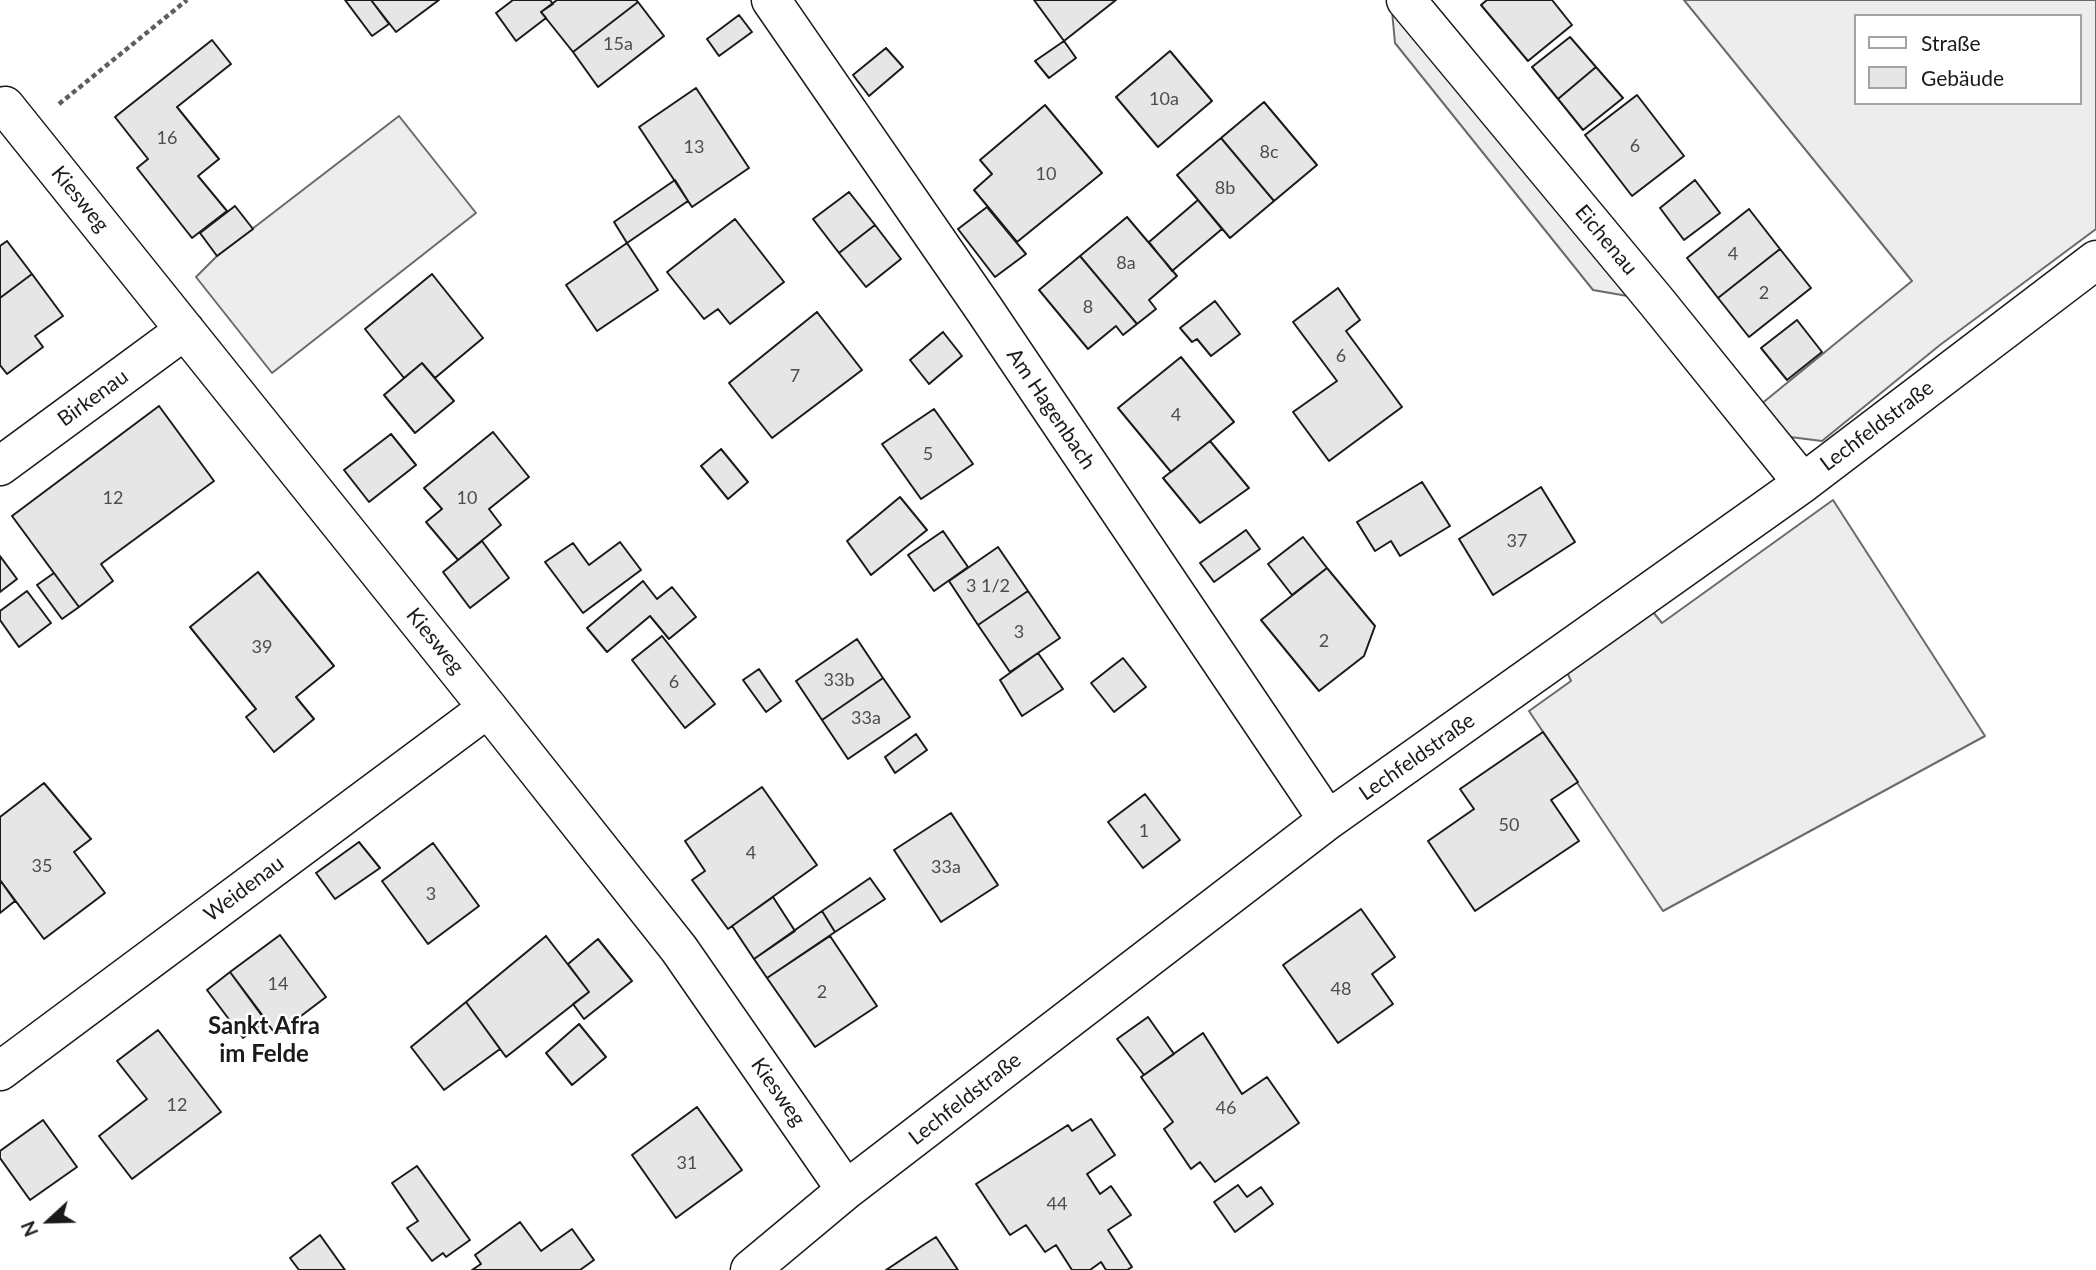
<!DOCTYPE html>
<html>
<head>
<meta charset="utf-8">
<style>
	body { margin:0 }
	#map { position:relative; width:2096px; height:1270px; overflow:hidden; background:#fff; font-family:Lato,sans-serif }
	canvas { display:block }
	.legend { position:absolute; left:1854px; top:14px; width:228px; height:91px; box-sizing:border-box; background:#fff; border:2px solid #a3a3a3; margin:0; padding:9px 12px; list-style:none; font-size:21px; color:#1a1a1a }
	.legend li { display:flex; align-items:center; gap:14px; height:35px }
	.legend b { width:35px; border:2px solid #a3a3a3 }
	.north { position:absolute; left:14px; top:1186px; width:70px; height:70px; -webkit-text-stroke:5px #fff; paint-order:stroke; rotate:248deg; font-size:19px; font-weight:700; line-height:28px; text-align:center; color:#1a1a1a }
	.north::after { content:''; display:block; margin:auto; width:24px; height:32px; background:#1a1a1a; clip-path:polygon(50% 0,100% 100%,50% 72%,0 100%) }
</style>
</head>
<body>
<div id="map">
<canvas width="2096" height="1270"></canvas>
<ul class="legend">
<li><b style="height:9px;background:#fff"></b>Straße</li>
<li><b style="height:19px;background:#e6e6e6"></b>Gebäude</li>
</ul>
<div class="north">N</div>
</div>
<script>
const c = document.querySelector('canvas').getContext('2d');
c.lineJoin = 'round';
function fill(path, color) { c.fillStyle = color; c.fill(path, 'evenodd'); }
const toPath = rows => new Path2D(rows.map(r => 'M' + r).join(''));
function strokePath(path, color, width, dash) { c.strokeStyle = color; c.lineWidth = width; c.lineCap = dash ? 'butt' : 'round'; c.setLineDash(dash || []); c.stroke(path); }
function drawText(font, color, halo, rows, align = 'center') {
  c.font = font + ' Lato,sans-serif'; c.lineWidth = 5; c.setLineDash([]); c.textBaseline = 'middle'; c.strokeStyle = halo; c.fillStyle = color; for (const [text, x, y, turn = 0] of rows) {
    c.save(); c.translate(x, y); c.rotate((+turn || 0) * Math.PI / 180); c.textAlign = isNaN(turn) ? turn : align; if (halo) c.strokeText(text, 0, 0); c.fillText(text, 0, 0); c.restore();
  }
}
const built = toPath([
	[1391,0,1656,301,1593,290,1395,43,1391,0],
	[1684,0,2096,0,2096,229,1940,345,1822,441,1790,437,1760,405,1912,281,1684,0],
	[1856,16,2080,16,2080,103,1856,103,1856,16],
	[399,116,476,213,272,373,196,277,217,256,399,116],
	[1833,500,1985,736,1663,911,1529,711,1571,681,1567,672,1653,612,1662,623,1833,500]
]);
const building = toPath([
	[345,0,371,0,389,24,372,36,345,0],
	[371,0,439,0,396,32,371,0],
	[513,0,550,0,553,4,541,12,546,18,516,41,496,13,513,0],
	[557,0,636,0,638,2,573,52,541,12,557,0],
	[1034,0,1116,0,1064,41,1034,0],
	[1487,0,1552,0,1572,25,1528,61,1481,5,1487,0],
	[638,2,664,36,598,87,573,52,638,2],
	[739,15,752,32,719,56,707,39,739,15],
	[1570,37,1596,67,1558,99,1532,67,1570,37],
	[212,40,231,64,177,107,219,159,198,176,227,211,192,238,137,168,148,159,115,117,212,40],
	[1064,41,1076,58,1049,78,1035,61,1064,41],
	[886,48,903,67,869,96,853,75,886,48],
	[1170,51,1212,101,1158,147,1116,97,1170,51],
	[1596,67,1623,98,1583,130,1558,99,1596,67],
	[696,88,749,168,692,207,639,127,696,88],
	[1637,95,1684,156,1632,196,1585,135,1637,95],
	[1264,102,1317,165,1274,201,1221,138,1264,102],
	[1045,105,1102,173,1017,242,974,190,992,174,980,160,1045,105],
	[1221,138,1274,201,1230,238,1177,175,1221,138],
	[675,180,688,201,627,243,614,222,675,180],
	[1695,180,1720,213,1684,240,1660,208,1695,180],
	[849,192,875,225,839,253,813,219,849,192],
	[1198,200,1222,229,1172,271,1149,242,1198,200],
	[235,206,253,229,217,256,200,233,235,206],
	[987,207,1026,254,995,277,958,229,987,207],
	[1749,209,1780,249,1718,298,1687,258,1749,209],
	[1127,217,1177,276,1149,300,1156,309,1137,324,1080,256,1127,217],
	[735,219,784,282,730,324,718,309,704,319,667,272,735,219],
	[875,225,901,259,866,287,839,253,875,225],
	[7,241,32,274,0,298,0,246,7,241],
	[627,243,658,290,597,331,566,285,627,243],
	[1780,249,1811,288,1749,337,1718,298,1780,249],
	[1080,256,1137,324,1123,335,1116,326,1088,349,1039,290,1080,256],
	[32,274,63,316,35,336,43,347,7,374,0,365,0,298,32,274],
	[432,274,483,338,435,378,422,363,404,378,365,329,432,274],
	[1338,288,1360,320,1346,331,1402,407,1329,461,1293,412,1337,381,1293,322,1338,288],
	[1215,301,1240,334,1211,356,1197,339,1192,342,1180,328,1215,301],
	[817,312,862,370,772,438,729,383,817,312],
	[1797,320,1822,352,1787,380,1761,348,1797,320],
	[943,332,962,356,929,384,910,360,943,332],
	[1181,357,1234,422,1171,472,1118,408,1181,357],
	[422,363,454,401,415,433,384,395,422,363],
	[159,406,214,481,101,564,113,581,79,607,12,516,159,406],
	[934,409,973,464,921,499,882,444,934,409],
	[493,432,529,477,489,509,501,525,458,560,426,522,442,509,424,488,493,432],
	[391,434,416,465,369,502,344,470,391,434],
	[1210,441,1249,488,1200,523,1163,478,1210,441],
	[721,449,748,482,728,499,701,466,721,449],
	[1422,482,1450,526,1400,556,1391,541,1375,551,1357,522,1422,482],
	[1541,487,1575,542,1493,595,1459,539,1541,487],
	[900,497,927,530,871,575,847,541,900,497],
	[1246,530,1260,549,1214,582,1200,563,1246,530],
	[943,531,968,567,934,591,908,555,943,531],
	[1303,537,1327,568,1292,595,1268,564,1303,537],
	[482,541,509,578,470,608,443,572,482,541],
	[620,542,641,570,583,613,545,562,573,543,589,565,620,542],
	[998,547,1028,591,978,625,949,581,998,547],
	[0,556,17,579,0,592,0,556],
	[1327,568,1375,626,1364,656,1319,691,1261,620,1327,568],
	[258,572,334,666,296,697,314,719,274,752,246,717,256,709,190,627,258,572],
	[54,573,79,607,62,619,37,585,54,573],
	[643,581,657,599,672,587,696,617,669,639,650,616,607,652,587,628,643,581],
	[27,591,51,623,19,647,0,620,0,611,27,591],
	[1028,591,1060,638,1010,672,978,625,1028,591],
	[662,636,715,704,685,728,632,660,662,636],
	[857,639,883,678,822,720,796,681,857,639],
	[1038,653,1063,689,1022,716,1000,680,1038,653],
	[1123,658,1146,687,1114,712,1091,683,1123,658],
	[759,669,781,701,766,712,743,680,759,669],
	[883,678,910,717,848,759,822,720,883,678],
	[1543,732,1578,782,1551,800,1579,841,1475,911,1428,841,1474,809,1460,789,1543,732],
	[916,734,927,750,895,773,885,757,916,734],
	[44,783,91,839,74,852,105,893,44,939,0,880,0,817,44,783],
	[762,787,817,865,728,929,692,880,705,871,685,841,762,787],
	[1145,794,1180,840,1143,868,1108,822,1145,794],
	[951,813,998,885,941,922,894,850,951,813],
	[359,842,380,868,335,899,316,873,359,842],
	[433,843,479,906,428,944,382,881,433,843],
	[870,878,885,899,835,932,822,911,870,878],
	[0,880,15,901,0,913,0,880],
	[773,897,795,931,754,959,732,926,773,897],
	[1361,909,1395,957,1372,974,1393,1004,1338,1043,1283,965,1361,909],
	[822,911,835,932,767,978,754,959,822,911],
	[280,935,326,997,276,1035,230,972,280,935],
	[546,936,589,992,506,1057,466,1002,546,936],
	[830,936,877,1006,815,1047,767,978,830,936],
	[598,939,632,981,584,1019,573,1004,589,992,568,964,598,939],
	[230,972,266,1020,243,1038,207,990,230,972],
	[466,1002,500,1049,444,1090,411,1047,466,1002],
	[1148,1017,1174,1054,1144,1075,1117,1039,1148,1017],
	[579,1024,606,1057,572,1085,546,1053,579,1024],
	[158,1030,221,1112,132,1179,99,1136,147,1099,117,1061,158,1030],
	[1203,1033,1242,1094,1267,1077,1299,1123,1215,1182,1200,1162,1191,1169,1164,1129,1173,1122,1141,1077,1203,1033],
	[697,1107,742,1170,676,1218,632,1155,697,1107],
	[1091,1119,1115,1155,1087,1174,1100,1194,1111,1186,1131,1215,1108,1230,1132,1267,1127,1270,1106,1270,1101,1262,1090,1270,1072,1270,1056,1245,1045,1252,1026,1225,1010,1235,976,1184,1068,1125,1072,1131,1091,1119],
	[43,1120,77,1167,30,1200,0,1158,0,1151,43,1120],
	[417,1166,470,1240,446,1257,443,1253,432,1261,407,1228,418,1221,392,1183,417,1166],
	[1238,1185,1247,1197,1261,1187,1273,1204,1235,1232,1214,1202,1238,1185],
	[520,1222,541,1251,572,1229,594,1260,580,1270,472,1270,481,1264,475,1255,520,1222],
	[320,1235,345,1270,299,1270,290,1258,320,1235],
	[936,1237,958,1270,886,1270,925,1244,936,1237]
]);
const path = toPath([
	[59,104,187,0]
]);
const minor = toPath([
	[771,0,984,309,1328,820],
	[1406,0,1656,301,1803,483],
	[5,106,488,708,679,949,846,1190],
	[0,466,185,330],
	[0,1071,488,708],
	[750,1270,846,1190,1328,820,1803,483,2096,260]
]);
const numberNames = [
	["15a",618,44],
	["10a",1164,99],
	["16",167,138],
	["6",1635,146],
	["13",694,147],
	["8c",1269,152],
	["10",1046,174],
	["8b",1225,188],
	["4",1733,254],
	["8a",1126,263],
	["2",1764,293],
	["8",1088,307],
	["6",1341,356],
	["7",795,376],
	["4",1176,415],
	["5",928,454],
	["12",113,498],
	["10",467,498],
	["37",1517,541],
	["3 1/2",988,586],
	["3",1019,632],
	["2",1324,641],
	["39",262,647],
	["33b",839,680],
	["6",674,682],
	["33a",866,718],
	["50",1509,825],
	["1",1144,831],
	["4",751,853],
	["35",42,866],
	["33a",946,867],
	["3",431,894],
	["14",278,984],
	["48",1341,989],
	["2",822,992],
	["12",177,1105],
	["46",1226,1108],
	["31",687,1163],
	["44",1057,1204]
];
const streetNames = [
	["Kiesweg",80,199,51],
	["Eichenau",1606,240,50],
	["Birkenau",93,398,-36],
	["Am Hagenbach",1051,409,56],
	["Lechfeldstraße",1877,426,-37],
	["Kiesweg",435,641,51],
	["Lechfeldstraße",1417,757,-35],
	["Weidenau",244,889,-37],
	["Kiesweg",778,1092,55],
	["Lechfeldstraße",965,1099,-38]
];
const quarterNames = [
	["Sankt Afra",264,1026],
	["im Felde",264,1054]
];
fill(built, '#ededed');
strokePath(built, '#6a6a6a', 2);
fill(building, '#e6e6e6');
strokePath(building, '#1a1a1a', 2);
strokePath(minor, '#1a1a1a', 41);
strokePath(path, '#5f5f5f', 4.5, [5, 3.5]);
strokePath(minor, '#fff', 38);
drawText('18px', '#4d4d4d', null, numberNames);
drawText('21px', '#1a1a1a', '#fff', streetNames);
drawText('bold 24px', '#1a1a1a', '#fff', quarterNames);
</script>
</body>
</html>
